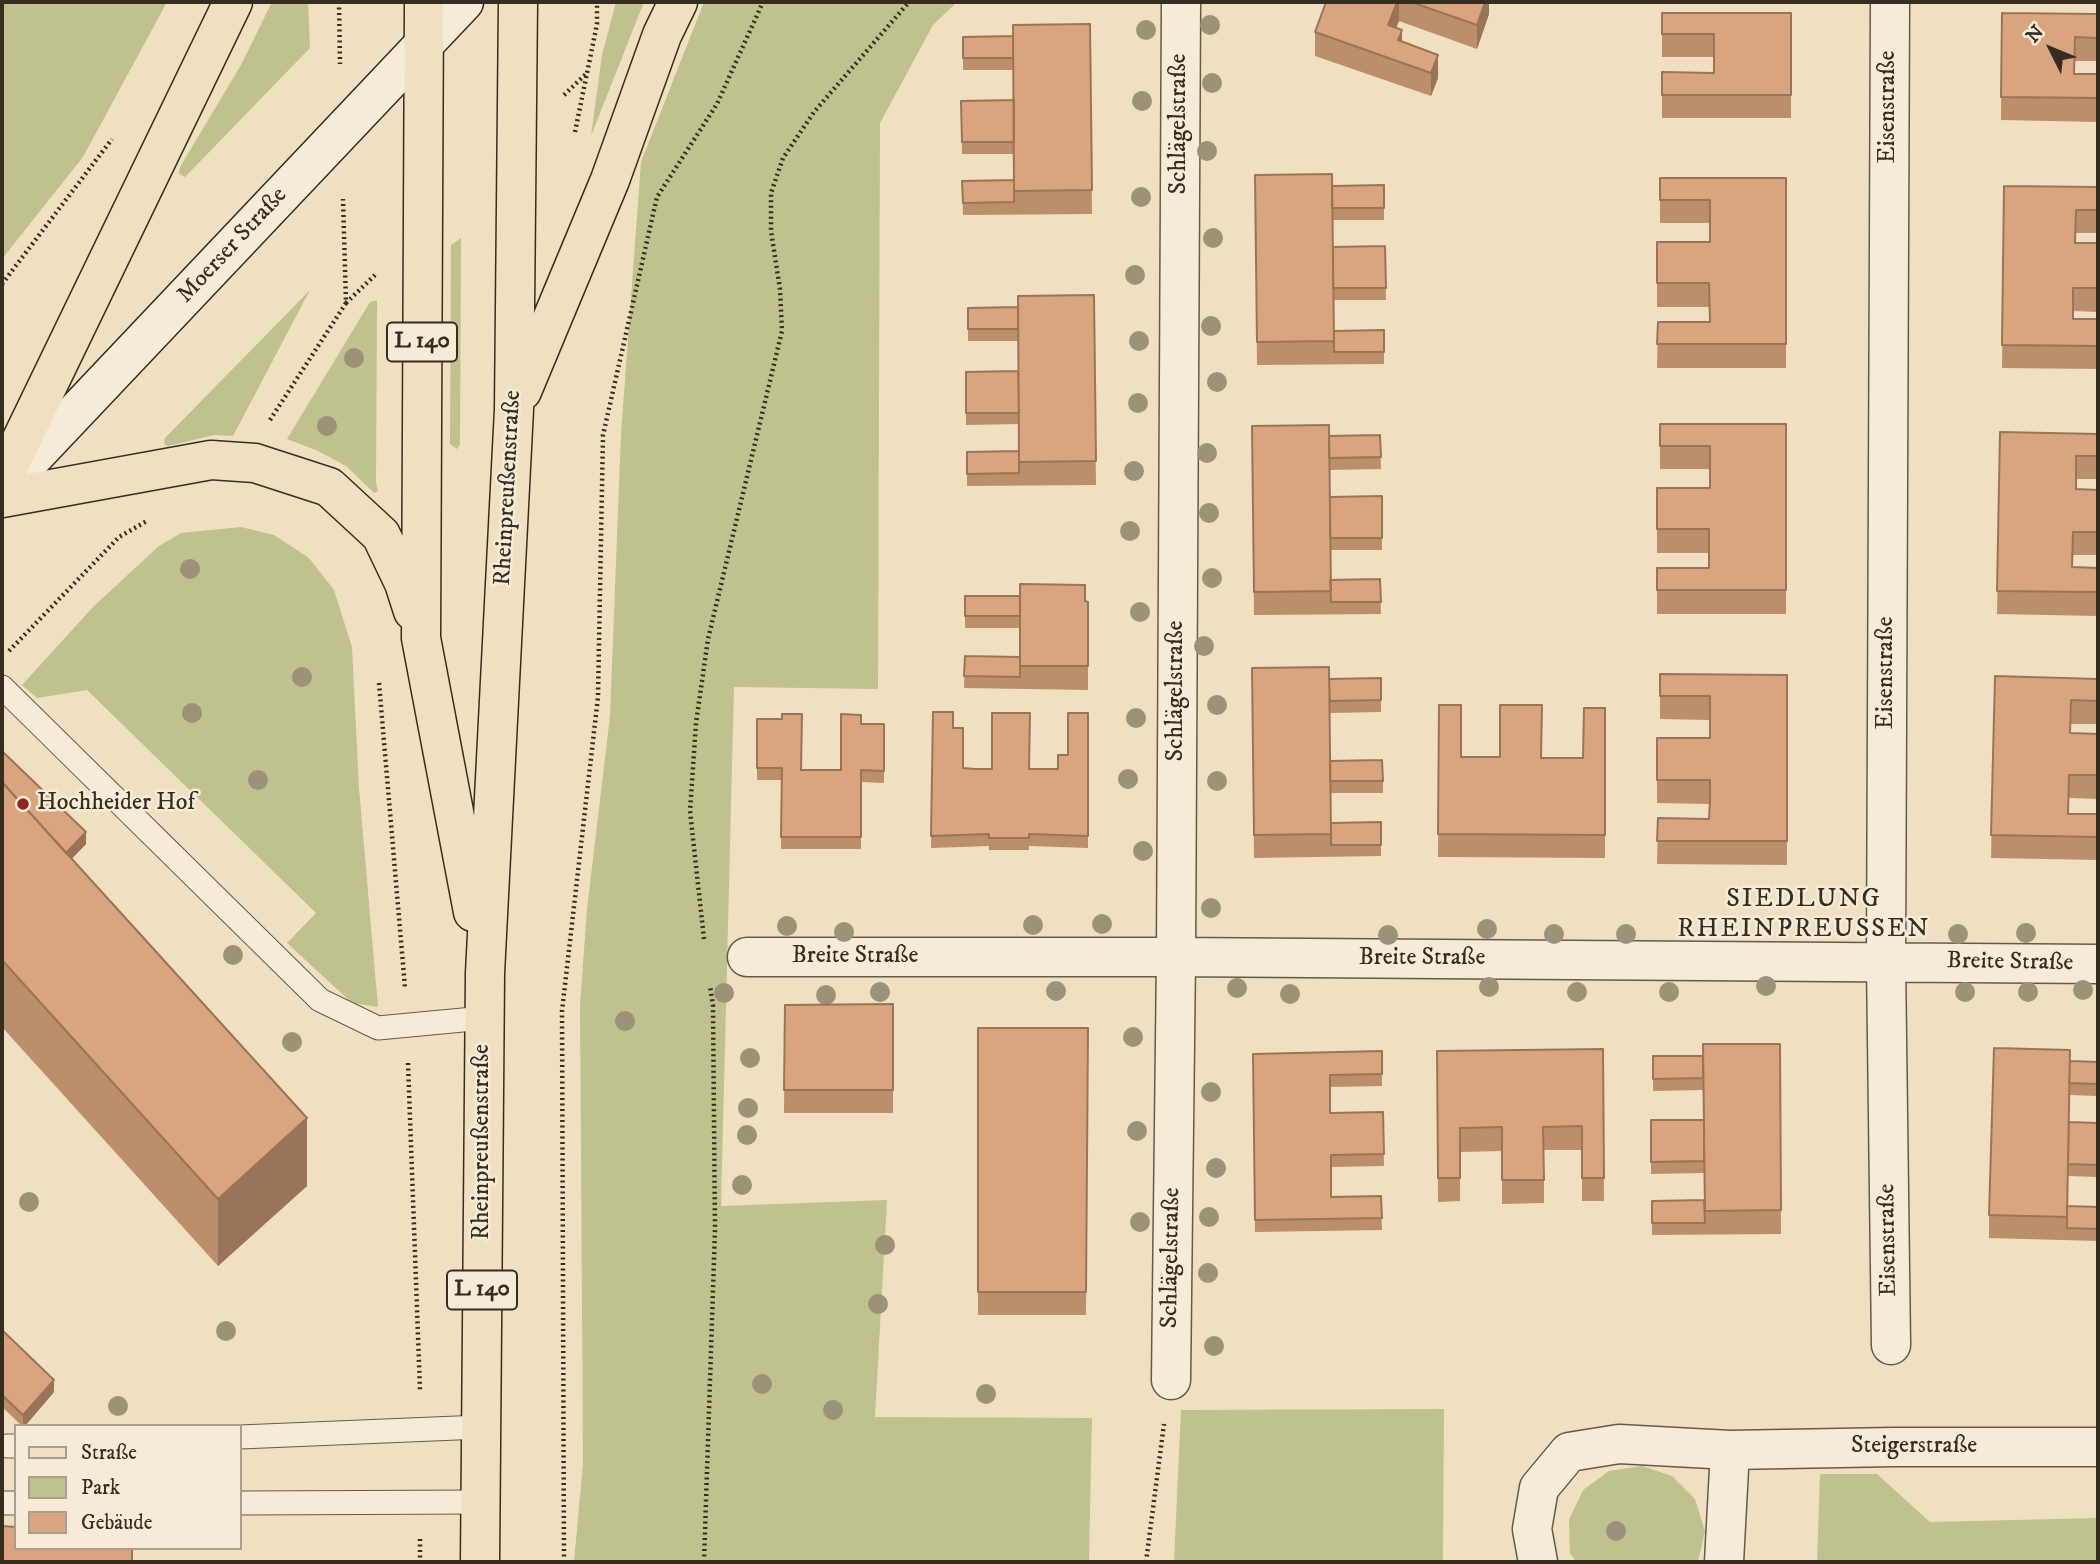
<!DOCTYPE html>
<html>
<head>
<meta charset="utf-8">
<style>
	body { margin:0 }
	#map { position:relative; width:2100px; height:1564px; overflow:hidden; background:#f0e0c1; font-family:"IM FELL DW Pica",serif }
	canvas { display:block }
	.frame { position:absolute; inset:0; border:4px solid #362d21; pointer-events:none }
	.legend { position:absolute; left:14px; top:1424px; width:228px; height:126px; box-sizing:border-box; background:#f5ebd7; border:2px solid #a99f8e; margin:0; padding:9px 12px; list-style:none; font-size:21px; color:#362d21 }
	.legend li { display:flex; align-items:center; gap:14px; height:35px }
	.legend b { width:35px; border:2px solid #a99f8e }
	.north { position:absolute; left:2016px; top:14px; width:70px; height:70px; -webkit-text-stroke:5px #f5ebd7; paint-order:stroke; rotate:313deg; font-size:19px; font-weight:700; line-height:28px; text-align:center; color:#362d21 }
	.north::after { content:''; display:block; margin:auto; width:24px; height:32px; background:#362d21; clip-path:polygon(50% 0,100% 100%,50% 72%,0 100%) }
</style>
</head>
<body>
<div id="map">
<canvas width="2100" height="1564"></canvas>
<div class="frame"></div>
<ul class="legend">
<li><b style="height:9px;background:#f0e0c1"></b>Straße</li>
<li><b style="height:19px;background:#bfc18f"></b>Park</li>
<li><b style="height:19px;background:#daa57e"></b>Gebäude</li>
</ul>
<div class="north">N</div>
</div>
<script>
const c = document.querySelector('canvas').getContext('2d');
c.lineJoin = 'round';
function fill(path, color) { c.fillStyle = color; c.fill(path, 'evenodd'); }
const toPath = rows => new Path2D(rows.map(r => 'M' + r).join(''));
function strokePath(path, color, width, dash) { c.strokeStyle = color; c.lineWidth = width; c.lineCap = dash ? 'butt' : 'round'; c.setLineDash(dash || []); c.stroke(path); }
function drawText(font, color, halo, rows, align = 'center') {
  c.font = font + ' "IM FELL DW Pica",serif'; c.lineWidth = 5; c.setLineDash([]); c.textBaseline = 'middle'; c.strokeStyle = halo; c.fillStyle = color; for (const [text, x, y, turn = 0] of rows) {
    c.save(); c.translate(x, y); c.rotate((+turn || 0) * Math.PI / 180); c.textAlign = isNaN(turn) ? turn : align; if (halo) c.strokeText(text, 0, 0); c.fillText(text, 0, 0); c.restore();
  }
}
const green = toPath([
	[2,2,167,2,83,157,2,259],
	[272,2,308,2,310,48,185,177,181,175,179,173,180,167,241,65],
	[616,2,644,2,591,136,602,55],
	[704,2,957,2,933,25,880,123,878,689,734,687,721,1206,887,1200,875,1417,1092,1418,1089,1562,574,1562,583,1463,580,1005,587,909,610,716,621,434,641,162],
	[461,238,460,445,457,449,450,444,451,245],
	[310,290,233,436,214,435,168,446,164,444,165,438],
	[374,301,377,301,376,482,378,491,374,493,346,466,318,451,287,439,370,302],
	[241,527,274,535,309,558,334,590,352,647,359,788,378,1007,352,1003,287,943,316,913,87,690,37,698,22,685,93,607,159,546,181,533],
	[1444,1409,1443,1562,1174,1562,1181,1410],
	[1642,1466,1672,1476,1695,1499,1705,1531,1698,1562,1576,1562,1570,1553,1569,1520,1583,1490,1609,1471],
	[1820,1474,1877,1474,1930,1522,2098,1518,2098,1562,1817,1562]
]);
const path = toPath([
	[339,2,340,64],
	[564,95,586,74],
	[575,132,597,24,597,2],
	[2,284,112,139],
	[346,303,375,275],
	[270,420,346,303,343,199],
	[9,651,119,537,147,521],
	[379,683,405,988],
	[704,939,690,811,696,723,708,639,782,331,780,289,771,231,771,193,783,158,814,112,909,2],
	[408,1063,420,1390],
	[420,1539,420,1562],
	[564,1562,562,1011,598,697,603,435,657,197,717,104,763,2],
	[704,1562,715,1230,713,1006,710,986],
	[1146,1562,1164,1424]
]);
const lane = toPath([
	[2,687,320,1000,378,1028,484,1018],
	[240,1437,481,1427],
	[7,1446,16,1446],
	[2,1503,16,1503],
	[240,1503,481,1502]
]);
const street = toPath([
	[1890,2,1886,962,1891,1345],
	[747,957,1176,957,2098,964],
	[1171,1380,1176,957,1181,2],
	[1538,1562,1532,1529,1539,1488,1569,1452,1619,1444,1730,1450,1894,1447,2098,1447],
	[1724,1562,1730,1450]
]);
const secondary = toPath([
	[2,490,464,2]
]);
const primary = toPath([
	[424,2,421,638,473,912],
	[522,391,610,180,662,35,678,2],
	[2,480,233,2],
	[2,498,211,460,255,463,329,487,381,535,404,583,413,611],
	[480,1562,485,973,514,409,518,2]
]);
const trees = [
	[1210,25],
	[1146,30],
	[1212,83],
	[1142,101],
	[1207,151],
	[1141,197],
	[1213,238],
	[1135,275],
	[1211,326],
	[1139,341],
	[354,358],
	[1217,382],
	[1138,403],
	[327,426],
	[1207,453],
	[1134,471],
	[1209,513],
	[1130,531],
	[190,569],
	[1212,578],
	[1140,612],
	[1204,646],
	[302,677],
	[1217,705],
	[192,713],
	[1136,718],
	[1128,779],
	[258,780],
	[1217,781],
	[1143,851],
	[1211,908],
	[1102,924],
	[1033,925],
	[787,926],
	[1487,929],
	[844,932],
	[2026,933],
	[1554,934],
	[1626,934],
	[1958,934],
	[1388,935],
	[233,955],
	[1766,986],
	[1489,987],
	[1237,988],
	[2083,990],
	[1056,991],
	[880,992],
	[1577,992],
	[1669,992],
	[1965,992],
	[2028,992],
	[724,993],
	[1290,994],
	[826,995],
	[625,1021],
	[1133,1037],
	[292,1042],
	[750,1058],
	[1211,1092],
	[748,1108],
	[1137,1131],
	[747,1135],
	[1216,1168],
	[742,1185],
	[29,1202],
	[1209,1217],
	[1140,1222],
	[885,1245],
	[1208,1273],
	[878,1304],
	[226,1331],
	[1214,1346],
	[762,1384],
	[986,1394],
	[118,1406],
	[833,1410],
	[1616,1531]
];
const wall = toPath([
	[1326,2,1489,2,1489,14,1477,49,1399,21,1396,28,1402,42,1438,78,1431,96,1315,56,1315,32],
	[1662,13,1791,13,1791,118,1662,118,1662,72,1714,73,1714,57,1662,57],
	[2002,13,2098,14,2098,61,2075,61,2074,74,2098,74,2098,122,2001,120],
	[1090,24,1092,214,963,215,962,181,1014,180,1014,154,962,154,961,101,1014,100,1013,70,963,70,963,37,1013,36],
	[1255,175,1332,186,1384,185,1384,220,1332,220,1333,286,1385,246,1386,300,1333,300,1334,337,1384,330,1384,364,1257,365],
	[1660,178,1786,178,1786,368,1657,368,1658,322,1709,322,1709,307,1657,307,1657,242,1710,242,1710,223,1660,223],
	[2004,186,2098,187,2098,233,2076,233,2076,243,2098,243,2098,312,2073,311,2073,319,2098,319,2098,369,2002,368],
	[1094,295,1096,485,967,486,967,452,1019,451,1019,424,966,425,966,372,1018,371,1018,319,1018,341,968,341,968,308,1018,307],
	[1660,424,1786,424,1786,614,1657,614,1657,568,1709,568,1709,553,1657,553,1657,488,1710,488,1710,469,1660,469],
	[1252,426,1329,436,1380,435,1381,469,1329,470,1330,536,1382,496,1382,550,1330,550,1330,580,1380,579,1381,614,1254,615],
	[2000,432,2098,434,2098,479,2076,479,2076,489,2098,490,2098,555,2073,555,2072,567,2098,568,2098,616,1997,614],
	[965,596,1088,602,1088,690,964,688,965,656,1020,657,1020,628,965,628],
	[1252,668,1329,679,1381,678,1381,712,1330,713,1330,773,1383,781,1383,793,1330,793,1331,823,1381,822,1381,856,1254,858],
	[1660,674,1787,675,1787,865,1657,864,1658,818,1709,819,1710,804,1657,803,1657,738,1710,738,1710,720,1660,719],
	[1995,676,2098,679,2098,724,2071,724,2071,733,2098,734,2098,799,2069,798,2069,814,2098,814,2098,860,1991,858],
	[1439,705,1461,757,1583,758,1605,708,1605,858,1438,857],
	[933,712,953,728,963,768,1058,769,1068,755,1088,713,1088,848,1029,846,1029,850,989,850,989,846,931,848],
	[757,719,782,719,801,770,841,770,861,724,884,724,884,783,861,782,861,849,781,849,782,780,757,780],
	[2,751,86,844,71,859,307,1186,218,1266,2,1027],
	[893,1004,893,1113,784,1113,785,1005],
	[978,1028,1088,1028,1086,1315,978,1315],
	[1780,1044,1781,1234,1652,1235,1652,1201,1704,1200,1704,1173,1651,1174,1651,1120,1704,1120,1703,1090,1653,1091,1653,1056,1703,1056],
	[1603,1049,1604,1201,1582,1201,1582,1150,1544,1150,1544,1203,1502,1204,1502,1151,1460,1152,1460,1201,1438,1202,1437,1051],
	[1382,1051,1382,1086,1330,1087,1330,1113,1383,1112,1384,1166,1331,1167,1331,1197,1381,1196,1382,1230,1255,1232,1253,1054],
	[2070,1061,2098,1062,2098,1096,2070,1095,2069,1122,2098,1123,2098,1177,2068,1176,2067,1206,2098,1207,2098,1241,1989,1238,1989,1215],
	[2,1330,54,1392,25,1426,22,1426,2,1407]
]);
const shadedWall = toPath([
	[1397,2,1399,2,1399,21,1388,48,1388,25],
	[1485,2,1489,2,1489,14,1477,49,1477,25],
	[1402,30,1402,54,1398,40],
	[1438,55,1438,78,1431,96,1431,73],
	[86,832,86,844,40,892,40,880],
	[307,1118,307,1186,218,1266,218,1199],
	[54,1380,54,1392,25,1426,23,1426,23,1415]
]);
const building = toPath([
	[1326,2,1397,2,1388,25,1402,30,1398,40,1438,55,1431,73,1315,32,1326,2],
	[1411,2,1485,2,1477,25,1411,2],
	[1662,13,1791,13,1791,95,1662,95,1662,72,1714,73,1714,34,1662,34,1662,13],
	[2002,13,2098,14,2098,38,2075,37,2074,74,2098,74,2098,98,2001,97,2002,13],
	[1090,24,1092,190,1014,191,1013,25,1090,24],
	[1013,36,1013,58,963,58,963,37,1013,36],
	[1014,100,1014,142,962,142,961,101,1014,100],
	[1332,174,1334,341,1257,342,1255,175,1332,174],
	[1660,178,1786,178,1786,344,1657,344,1658,322,1710,322,1709,283,1657,283,1657,242,1710,242,1710,200,1660,200,1660,178],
	[1014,180,1014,202,963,203,962,181,1014,180],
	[1384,185,1384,208,1332,208,1332,186,1384,185],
	[2004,186,2098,187,2098,210,2076,210,2075,243,2098,243,2098,288,2073,288,2073,319,2098,319,2098,346,2002,345,2004,186],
	[1385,246,1386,288,1333,288,1333,247,1385,246],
	[1094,295,1096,461,1019,462,1018,296,1094,295],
	[1018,307,1018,329,968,329,968,308,1018,307],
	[1384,330,1384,352,1334,352,1334,331,1384,330],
	[1018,371,1019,413,966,413,966,372,1018,371],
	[1660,424,1786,424,1786,590,1657,590,1657,568,1709,568,1709,529,1657,529,1657,488,1710,488,1710,446,1660,446,1660,424],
	[1329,425,1331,591,1254,592,1252,426,1329,425],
	[2000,432,2098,434,2098,456,2076,456,2076,489,2098,490,2098,532,2073,532,2072,567,2098,568,2098,592,1997,591,2000,432],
	[1380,435,1381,457,1329,458,1329,436,1380,435],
	[1019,451,1019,473,967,474,967,452,1019,451],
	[1382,496,1382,538,1330,538,1330,497,1382,496],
	[1380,579,1381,602,1331,602,1330,580,1380,579],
	[1020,584,1085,585,1085,601,1088,602,1088,666,1020,666,1020,584],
	[965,596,1020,596,1020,616,965,616,965,596],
	[965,656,1020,657,1020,677,964,676,965,656],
	[1329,667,1331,834,1254,835,1252,668,1329,667],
	[1660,674,1787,675,1787,841,1657,841,1658,818,1709,819,1710,800,1710,780,1657,780,1657,738,1710,738,1710,696,1660,696,1660,674],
	[1995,676,2098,679,2098,701,2071,700,2070,733,2098,734,2098,775,2069,775,2068,814,2098,814,2098,837,1991,835,1995,676],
	[1381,678,1381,700,1330,701,1329,679,1381,678],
	[1439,705,1461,705,1461,757,1500,757,1500,705,1542,705,1541,758,1583,758,1584,708,1605,708,1605,835,1438,834,1439,705],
	[933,712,953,712,953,728,963,728,963,768,975,769,992,769,992,713,1030,713,1029,769,1058,769,1058,755,1068,755,1068,713,1088,713,1088,836,1029,834,1029,838,989,838,989,834,931,836,933,712],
	[782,714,802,714,801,770,841,770,841,714,861,715,861,724,884,724,884,771,861,770,861,837,781,837,782,768,757,768,757,719,782,719,782,714],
	[2,751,86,832,66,853,2,782,2,751],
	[1382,760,1383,781,1330,781,1330,761,1382,760],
	[2,782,307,1118,218,1199,2,960,2,782],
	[1381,822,1381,845,1331,845,1331,823,1381,822],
	[893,1004,893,1090,784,1090,785,1005,893,1004],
	[978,1028,1088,1028,1086,1292,978,1292,978,1028],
	[1703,1044,1780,1044,1781,1210,1705,1211,1703,1044],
	[1994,1048,2070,1050,2067,1217,1989,1215,1994,1048],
	[1603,1049,1604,1178,1582,1178,1582,1126,1543,1127,1544,1180,1502,1180,1502,1127,1460,1128,1460,1178,1438,1178,1437,1051,1603,1049],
	[1382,1051,1382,1074,1330,1075,1330,1113,1383,1112,1384,1154,1331,1155,1331,1197,1381,1196,1382,1218,1255,1220,1253,1054,1382,1051],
	[1653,1056,1703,1056,1703,1078,1653,1079,1653,1056],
	[2070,1061,2098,1062,2098,1084,2069,1083,2070,1061],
	[1651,1120,1704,1120,1704,1161,1651,1162,1651,1120],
	[2069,1122,2098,1123,2098,1165,2068,1164,2069,1122],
	[1704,1200,1705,1223,1652,1223,1652,1201,1704,1200],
	[2067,1206,2098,1207,2098,1229,2067,1228,2067,1206],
	[2,1330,54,1380,23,1415,2,1395,2,1330],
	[2,1526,16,1527,16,1548,132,1548,132,1562,2,1562,2,1526]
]);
const markers = [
	[23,804,7,"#8f2418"]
];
const shields = [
	[422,342,70],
	[482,1290,70]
];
const shieldNames = [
	["L 140",422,342],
	["L 140",482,1290]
];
const streetNames = [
	["Eisenstraße",1889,107,-90],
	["Schlägelstraße",1180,124,-90],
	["Moerser Straße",233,246,-47],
	["Rheinpreußenstraße",509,488,-87],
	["Eisenstraße",1887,673,-90],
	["Schlägelstraße",1177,691,-90],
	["Breite Straße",855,957],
	["Breite Straße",1422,959],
	["Breite Straße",2010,963,1],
	["Rheinpreußenstraße",483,1142,-90],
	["Eisenstraße",1889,1240,-91],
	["Schlägelstraße",1172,1258,-89],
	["Steigerstraße",1914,1447]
];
const poiNames = [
	["Hochheider Hof",37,804]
];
const neighbourhoodNames = [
	["SIEDLUNG",1804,901],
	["RHEINPREUSSEN",1804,931]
];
fill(green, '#bfc18f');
strokePath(lane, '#645a49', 25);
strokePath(street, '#645a49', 41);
strokePath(secondary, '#362d21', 41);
strokePath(primary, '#362d21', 41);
strokePath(path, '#362d21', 4.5, [2, 3.5]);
strokePath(lane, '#f5ebd7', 23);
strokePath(street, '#f5ebd7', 38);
strokePath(secondary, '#f5ebd7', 38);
strokePath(primary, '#f0e0c1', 38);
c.fillStyle = '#9c9278';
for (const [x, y] of trees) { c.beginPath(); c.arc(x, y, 10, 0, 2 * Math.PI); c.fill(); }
fill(wall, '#bb8e6c');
fill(shadedWall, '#997458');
fill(building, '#daa57e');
strokePath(building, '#997458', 2);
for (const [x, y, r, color] of markers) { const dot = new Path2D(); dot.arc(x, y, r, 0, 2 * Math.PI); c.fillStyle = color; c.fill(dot); strokePath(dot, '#f5ebd7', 2.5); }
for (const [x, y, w] of shields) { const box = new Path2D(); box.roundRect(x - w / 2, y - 19.5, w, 39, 5); c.fillStyle = '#f5ebd7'; c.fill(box); strokePath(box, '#362d21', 2); }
drawText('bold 23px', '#362d21', null, shieldNames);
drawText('24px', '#362d21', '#f5ebd7', streetNames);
drawText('24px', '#362d21', '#f5ebd7', poiNames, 'left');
c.letterSpacing = '2px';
drawText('26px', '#362d21', '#f5ebd7', neighbourhoodNames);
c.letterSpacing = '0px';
</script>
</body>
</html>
